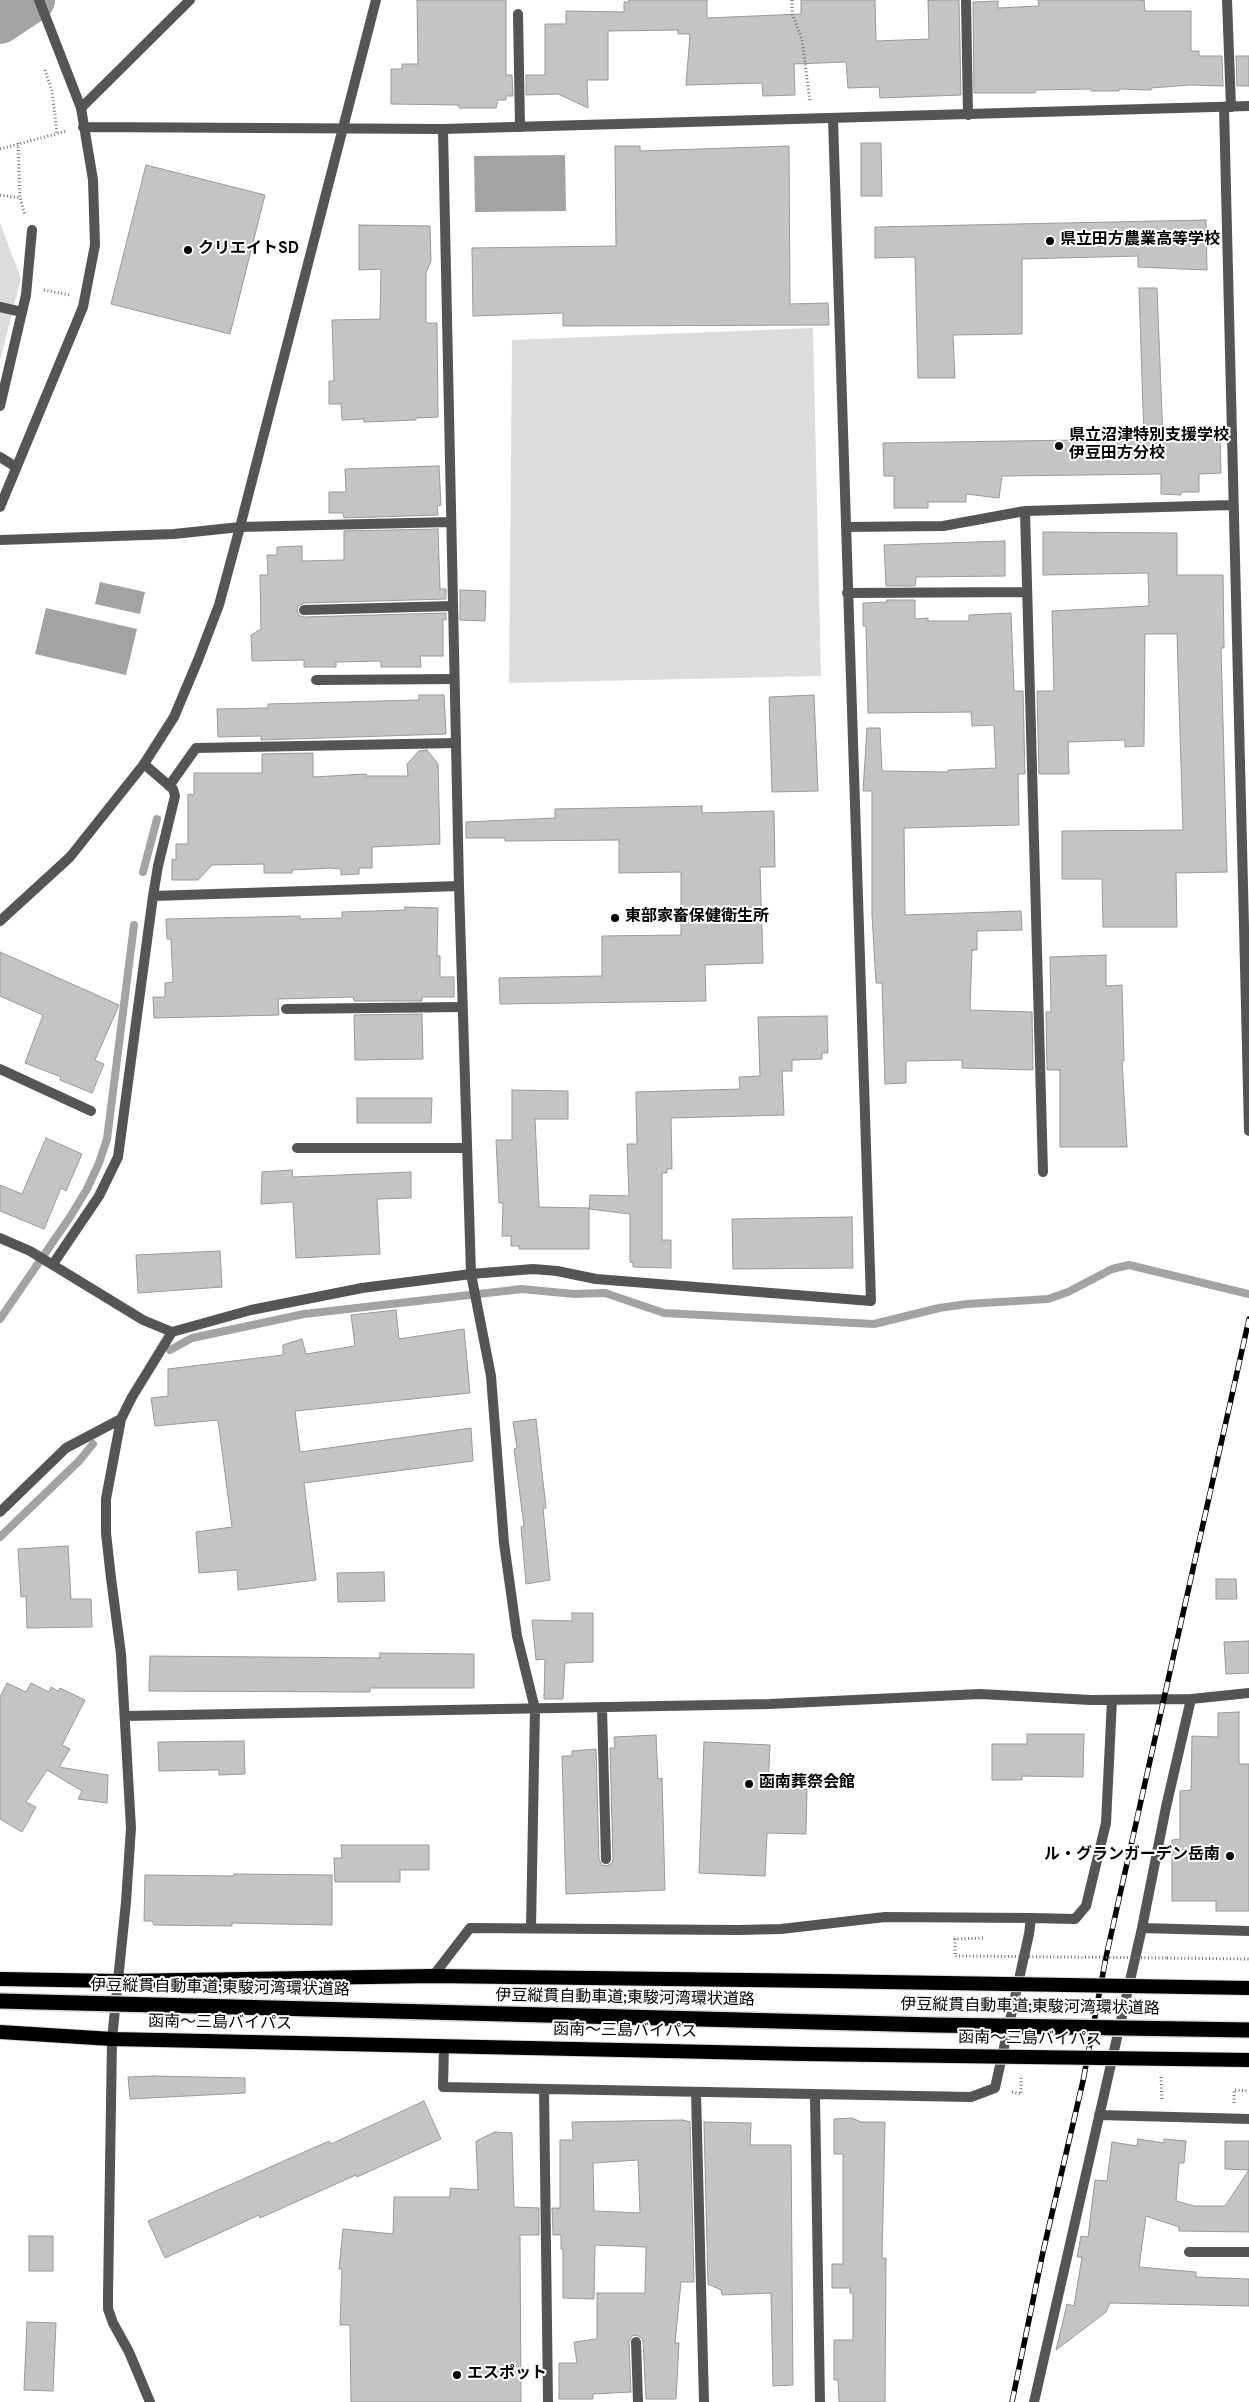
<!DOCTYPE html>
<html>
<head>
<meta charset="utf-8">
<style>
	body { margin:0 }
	canvas { display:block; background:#fff }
</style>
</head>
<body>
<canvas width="1249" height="2402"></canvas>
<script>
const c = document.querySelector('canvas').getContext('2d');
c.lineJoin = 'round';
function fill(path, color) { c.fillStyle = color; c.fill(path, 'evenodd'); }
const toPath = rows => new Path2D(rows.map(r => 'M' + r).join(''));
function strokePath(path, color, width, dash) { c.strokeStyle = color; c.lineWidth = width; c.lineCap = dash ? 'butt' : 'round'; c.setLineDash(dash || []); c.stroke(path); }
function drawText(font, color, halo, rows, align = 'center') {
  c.font = font + ' Overpass,"Noto Sans JP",sans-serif'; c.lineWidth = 4; c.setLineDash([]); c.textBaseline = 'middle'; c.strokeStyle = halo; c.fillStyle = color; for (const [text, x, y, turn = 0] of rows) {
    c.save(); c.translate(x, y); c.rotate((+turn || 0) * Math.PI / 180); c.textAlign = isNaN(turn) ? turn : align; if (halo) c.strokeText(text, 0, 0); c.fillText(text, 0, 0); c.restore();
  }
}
const green = toPath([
	[0,223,21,278,0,361],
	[813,328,821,676,509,683,512,340]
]);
const water = toPath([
	[565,155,566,211,475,212,474,156],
	[100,582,145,592,140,614,95,604],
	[46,608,137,629,126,675,35,654]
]);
const stream = toPath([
	[143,872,157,819],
	[0,1319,70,1217,87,1189,99,1163,107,1139,134,925],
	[170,1350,192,1338,304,1314,522,1289,574,1294,605,1293,664,1313,874,1324,939,1308,967,1304,1048,1299,1068,1292,1112,1269,1129,1265,1249,1294],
	[0,1537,79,1461,93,1444]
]);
const river = toPath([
	[0,22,33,0]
]);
const building = toPath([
	[417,0,506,0,506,75,512,75,513,96,506,96,506,100,498,100,496,108,459,108,459,105,391,104,391,69,402,69,402,64,418,64,417,0],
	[629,0,707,0,707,18,801,14,801,0,875,0,876,41,929,39,928,0,959,0,961,95,880,98,879,87,848,88,846,62,794,64,795,95,763,96,762,83,686,85,690,34,678,34,678,30,608,31,608,80,587,80,588,108,558,94,526,95,526,75,545,75,545,24,566,24,566,11,624,12,624,2,629,2,629,0],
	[1038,0,1144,0,1145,11,1191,11,1191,51,1199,51,1199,56,1222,56,1223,86,1190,85,1151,88,1151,90,1119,89,1119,91,1091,91,1091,89,1035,90,1035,93,974,93,973,2,998,1,998,8,1039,6,1038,0],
	[1236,56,1249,56,1249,86,1237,86,1236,56],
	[861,143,881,143,882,196,861,196,861,143],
	[615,146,640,146,640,151,789,146,790,304,828,303,829,325,563,326,563,313,473,316,472,248,616,246,615,146],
	[146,165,265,195,230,334,111,304,146,165],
	[1206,220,1207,270,1138,267,1138,256,1022,259,1022,334,953,335,955,378,918,378,915,257,875,258,875,227,1206,220],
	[359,225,430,226,431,261,426,273,426,323,437,323,438,417,416,418,416,420,364,422,364,419,342,420,341,404,329,404,329,381,334,381,332,320,380,319,381,269,359,270,359,225],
	[1139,288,1157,288,1163,439,1220,438,1221,473,1199,474,1199,492,1181,492,1181,495,1161,494,1161,474,1002,476,999,498,966,494,966,502,928,502,928,508,894,508,894,476,884,476,883,443,1144,439,1139,288],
	[439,466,441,505,437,506,438,515,344,518,343,513,329,513,329,492,346,492,345,469,439,466],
	[438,529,440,589,446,589,446,599,304,603,298,606,297,611,300,616,304,617,446,613,446,620,443,619,443,656,420,656,421,667,381,667,381,661,336,662,336,667,304,667,304,660,252,661,251,635,261,629,260,575,268,575,267,555,277,555,277,547,302,546,302,561,344,560,344,531,438,529],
	[1043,532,1177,533,1177,575,1223,575,1224,648,1221,648,1227,872,1176,873,1177,927,1103,927,1102,879,1062,879,1062,831,1183,830,1177,634,1145,634,1144,746,1125,747,1125,740,1068,742,1069,774,1039,774,1037,691,1054,691,1052,611,1149,606,1148,573,1043,575,1043,532],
	[1005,541,1005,576,916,577,915,586,886,586,884,545,1005,541],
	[460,590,486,591,485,621,460,620,460,590],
	[887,600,915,600,915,619,928,618,928,621,969,621,969,615,1011,613,1014,691,1023,691,1025,774,1018,774,1019,825,904,828,905,915,1021,911,1022,930,977,931,977,950,972,950,970,1010,1032,1012,1033,1070,962,1068,962,1060,906,1061,906,1083,885,1084,882,983,876,983,872,915,872,791,863,791,867,728,880,728,882,771,948,772,948,770,996,768,994,725,972,726,971,712,868,713,866,626,863,626,863,603,887,602,887,600],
	[419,695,444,695,446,734,261,740,261,736,218,737,217,709,268,708,268,704,419,700,419,695],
	[814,695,818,791,772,792,769,697,814,695],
	[427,750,438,764,440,844,372,847,372,868,359,868,359,874,341,875,341,869,330,868,292,870,292,873,264,873,264,864,212,865,198,880,172,880,172,859,176,860,176,844,188,844,188,794,194,795,194,773,262,773,262,754,313,753,313,777,366,774,366,776,408,776,407,764,419,751,427,750],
	[702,806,702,813,774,811,775,867,760,867,763,963,705,965,706,1001,500,1004,499,978,602,976,602,936,681,935,681,872,619,873,619,840,505,841,505,838,466,838,466,822,555,818,555,809,702,806],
	[405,907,438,908,437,956,440,956,440,977,454,977,454,997,422,997,422,1001,354,1001,353,997,278,999,279,1015,154,1018,153,997,165,997,165,983,173,982,171,939,167,939,166,919,300,916,300,919,342,918,342,912,405,910,405,907],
	[0,952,119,1005,95,1060,104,1064,92,1093,60,1080,61,1077,25,1063,43,1015,0,996,0,952],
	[1106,955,1106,986,1122,985,1124,1061,1122,1061,1127,1147,1060,1147,1060,1070,1047,1070,1046,1012,1051,1012,1050,957,1106,955],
	[422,1014,423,1059,355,1060,354,1015,422,1014],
	[827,1016,828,1053,822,1053,822,1059,792,1060,792,1071,782,1071,784,1115,671,1118,672,1169,667,1169,667,1173,662,1173,662,1240,671,1240,671,1268,633,1267,633,1263,630,1262,630,1214,589,1209,590,1195,629,1196,627,1144,637,1144,636,1092,740,1089,739,1077,760,1076,758,1017,827,1016],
	[512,1090,568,1091,568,1119,535,1119,539,1207,589,1208,589,1249,519,1249,519,1246,511,1246,511,1236,502,1236,503,1203,499,1203,496,1140,512,1140,512,1090],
	[357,1098,432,1098,431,1123,357,1123,357,1098],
	[46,1138,82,1154,66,1191,61,1188,44,1229,0,1211,0,1185,22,1194,46,1138],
	[292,1170,293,1177,411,1172,411,1198,377,1199,380,1254,296,1258,293,1202,261,1204,262,1172,292,1170],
	[852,1217,853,1268,733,1269,732,1219,852,1217],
	[220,1251,222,1287,138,1293,136,1255,220,1251],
	[396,1310,399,1339,464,1329,470,1393,295,1411,300,1452,471,1428,473,1461,304,1483,316,1580,238,1590,237,1570,199,1573,196,1532,232,1527,218,1420,155,1426,151,1398,168,1396,168,1369,283,1355,283,1345,302,1339,306,1354,355,1346,351,1315,396,1310],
	[536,1419,546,1508,543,1508,550,1580,526,1584,521,1527,524,1526,514,1449,517,1448,513,1422,536,1419],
	[68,1546,71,1599,91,1599,92,1627,27,1628,26,1596,21,1597,18,1549,68,1546],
	[384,1572,385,1601,338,1602,337,1573,384,1572],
	[1216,1579,1236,1579,1237,1599,1216,1599,1216,1579],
	[572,1613,593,1613,593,1662,565,1663,563,1699,544,1699,545,1659,536,1660,532,1620,572,1621,572,1613],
	[1249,1641,1249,1673,1226,1674,1224,1642,1249,1641],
	[380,1653,474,1654,474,1688,370,1688,370,1692,149,1691,150,1656,380,1658,380,1653],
	[7,1683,26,1692,31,1683,49,1692,51,1687,58,1691,60,1688,85,1700,62,1745,70,1749,59,1767,108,1775,107,1803,78,1799,82,1791,47,1770,26,1802,36,1807,22,1832,0,1819,0,1697,7,1683],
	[1239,1712,1239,1764,1249,1764,1249,1911,1216,1911,1216,1901,1172,1901,1172,1840,1180,1839,1180,1791,1191,1790,1192,1736,1218,1737,1218,1713,1239,1712],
	[1027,1734,1084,1734,1083,1777,1022,1776,1022,1780,992,1780,992,1744,1027,1744,1027,1734],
	[656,1735,658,1779,662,1778,665,1890,566,1894,562,1756,572,1756,572,1751,596,1749,599,1859,602,1865,607,1866,612,1863,613,1859,610,1748,615,1748,614,1737,656,1735],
	[244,1741,245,1774,219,1775,219,1770,159,1771,158,1742,244,1741],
	[704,1742,770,1745,768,1789,807,1789,806,1834,767,1833,765,1876,699,1873,704,1742],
	[341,1845,429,1845,429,1870,400,1870,400,1882,335,1882,334,1858,342,1858,341,1845],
	[234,1874,332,1875,332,1925,232,1923,232,1926,154,1925,152,1921,144,1921,145,1875,234,1876,234,1874],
	[154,2076,245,2078,245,2093,130,2099,128,2077,154,2076],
	[424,2101,441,2139,357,2177,356,2175,260,2218,259,2215,165,2258,148,2221,329,2141,331,2144,424,2101],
	[852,2118,861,2122,885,2122,882,2258,886,2258,885,2402,839,2402,838,2380,834,2380,834,2340,853,2340,853,2293,850,2293,850,2288,832,2288,832,2264,843,2264,843,2154,834,2154,834,2119,852,2118],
	[683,2120,690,2122,694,2282,681,2282,675,2343,679,2343,676,2399,646,2399,643,2342,642,2338,636,2335,632,2336,629,2342,631,2392,593,2394,593,2399,559,2399,559,2363,577,2363,574,2342,597,2339,597,2293,645,2293,646,2247,595,2245,594,2299,563,2298,563,2249,561,2249,561,2235,553,2235,552,2208,560,2208,560,2140,573,2140,572,2122,683,2120],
	[638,2160,640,2213,594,2211,593,2163,638,2160],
	[704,2122,751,2123,750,2145,791,2145,793,2385,773,2386,771,2293,722,2295,721,2290,708,2284,704,2122],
	[495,2132,512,2133,514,2207,539,2208,539,2235,520,2235,521,2402,351,2402,350,2325,340,2325,342,2269,339,2269,343,2229,393,2234,394,2197,450,2197,450,2188,478,2190,476,2141,495,2132],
	[1138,2139,1164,2143,1164,2139,1186,2141,1184,2163,1179,2163,1176,2201,1195,2206,1225,2206,1249,2170,1225,2169,1225,2141,1249,2141,1249,2232,1179,2231,1179,2227,1146,2216,1139,2267,1196,2272,1196,2277,1249,2279,1249,2306,1110,2303,1106,2312,1056,2350,1067,2304,1074,2306,1082,2257,1077,2257,1081,2236,1088,2237,1095,2180,1107,2181,1112,2142,1137,2146,1138,2139],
	[29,2236,53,2236,53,2271,29,2271,29,2236],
	[27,2322,56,2323,53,2391,24,2390,27,2322]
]);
const path = toPath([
	[792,0,792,13,802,39,810,102],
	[45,70,52,91,57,134],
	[18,143,20,198,25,215],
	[0,149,67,131],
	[0,195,20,198],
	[44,290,70,295],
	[1167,1958,1249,1959],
	[1161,2077,1162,2101],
	[1012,2092,1021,2094,1021,2075],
	[1234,2103,1234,2090,1249,2091]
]);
const service = toPath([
	[518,14,520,127],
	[81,108,190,0],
	[304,610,453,606],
	[316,680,454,679],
	[169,786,196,748,456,743],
	[286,1009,462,1007],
	[297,1148,467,1148],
	[1189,2252,1249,2252]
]);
const minor = toPath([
	[966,0,968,115],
	[1227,0,1231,107],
	[1224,107,1249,1131],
	[443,129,459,886,471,1274,491,1376,504,1543,517,1636,535,1709,531,1928],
	[0,307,22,312],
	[0,406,26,295,32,230],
	[0,457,16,467],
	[1025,511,1043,1172],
	[846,527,943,526,1025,511,1232,505],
	[0,540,174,534,240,527,451,522],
	[847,593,1027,592],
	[153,896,459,886],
	[0,1069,91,1111],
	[0,1238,30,1251,143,1320,172,1332,251,1310,362,1288,471,1274,533,1269,557,1271,596,1279,871,1301,833,119],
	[53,1264,99,1196,118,1157,153,896,158,866,175,796,173,789,144,764],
	[0,1512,66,1448,121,1419],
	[602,1707,606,1859],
	[125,1716,770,1704,980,1694,1091,1700,1191,1699,1249,1693],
	[1031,1918,1075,1919,1086,1906,1106,1823,1112,1700],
	[1142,1928,1249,1931],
	[433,1976,470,1928,738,1930,781,1929,885,1917,1031,1918,1029,1934,995,2088,971,2097,443,2087,444,2046],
	[544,2089,548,2402],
	[696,2093,704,2402],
	[815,2096,820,2402],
	[1099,2115,1249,2119],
	[636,2342,638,2402],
	[150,2402,129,2352,113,2323,108,2309,108,2296,112,2039,126,1902,131,1828,121,1654,111,1578,106,1533,106,1499,121,1419,132,1397,172,1332],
	[1034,2402,1142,1928,1166,1807,1191,1699]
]);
const tertiary = toPath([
	[83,127,443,129,1249,106],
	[0,507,83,307,95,245,93,180,81,108,39,0],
	[0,921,70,857,144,764,174,717,198,660,219,605,240,527,376,0]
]);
const trunk = toPath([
	[0,1979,118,1981,433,1976,824,1981],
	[0,2032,112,2039,805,2054]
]);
const rail = toPath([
	[1012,2402,1043,2252,1083,2081,1106,1957,1249,1319]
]);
const pathBridge = toPath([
	[983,1938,955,1939,955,1956,1167,1958]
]);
const trunkBridge = toPath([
	[824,1981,1249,1988],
	[805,2054,1249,2060]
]);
const motorwayBridge = toPath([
	[0,2001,934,2025,1249,2030]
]);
const markers = [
	[1050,241,5,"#000"],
	[188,250,5,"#000"],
	[1059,446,5,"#000"],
	[615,918,5,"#000"],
	[749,1784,5,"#000"],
	[1230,1856,5,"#000"],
	[457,2375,5,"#000"]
];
const poiNames = [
	["県立田方農業高等学校",1060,241],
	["クリエイトSD",198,250],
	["県立沼津特別支援学校",1069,437],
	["伊豆田方分校",1069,455],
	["東部家畜保健衛生所",625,918],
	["函南葬祭会館",759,1784],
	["ル・グランガーデン岳南",1220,1856,"right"],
	["エスポット",467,2375]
];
const streetNames = [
	["伊豆縦貫自動車道;東駿河湾環状道路",220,1989,1],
	["伊豆縦貫自動車道;東駿河湾環状道路",625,1999,1],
	["伊豆縦貫自動車道;東駿河湾環状道路",1030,2008,1],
	["函南～三島バイパス",220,2024,1],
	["函南～三島バイパス",625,2032,1],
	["函南～三島バイパス",1030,2040,1]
];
fill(green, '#dcdcdc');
fill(water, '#a3a3a3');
strokePath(stream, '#a3a3a3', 8);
strokePath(river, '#a3a3a3', 44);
fill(building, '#c4c4c4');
strokePath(building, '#999', 1);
strokePath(trunk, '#dbdbdb', 16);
strokePath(path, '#777', 3, [1, 2.5]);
strokePath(service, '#555', 10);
strokePath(minor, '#555', 10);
strokePath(tertiary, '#555', 10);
strokePath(trunk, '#000', 14);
strokePath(rail, '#000', 5.5);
strokePath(rail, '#fff', 4, [11]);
strokePath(trunkBridge, '#dbdbdb', 16, []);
strokePath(motorwayBridge, '#dbdbdb', 18, []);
strokePath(pathBridge, '#777', 3, [1, 2.5]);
strokePath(trunkBridge, '#000', 14);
strokePath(motorwayBridge, '#000', 15);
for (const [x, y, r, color] of markers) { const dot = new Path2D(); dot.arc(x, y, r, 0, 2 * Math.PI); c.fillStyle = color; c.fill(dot); strokePath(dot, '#fff', 2); }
drawText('bold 16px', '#000', '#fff', poiNames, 'left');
drawText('16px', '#000', '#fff', streetNames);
</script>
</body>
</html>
